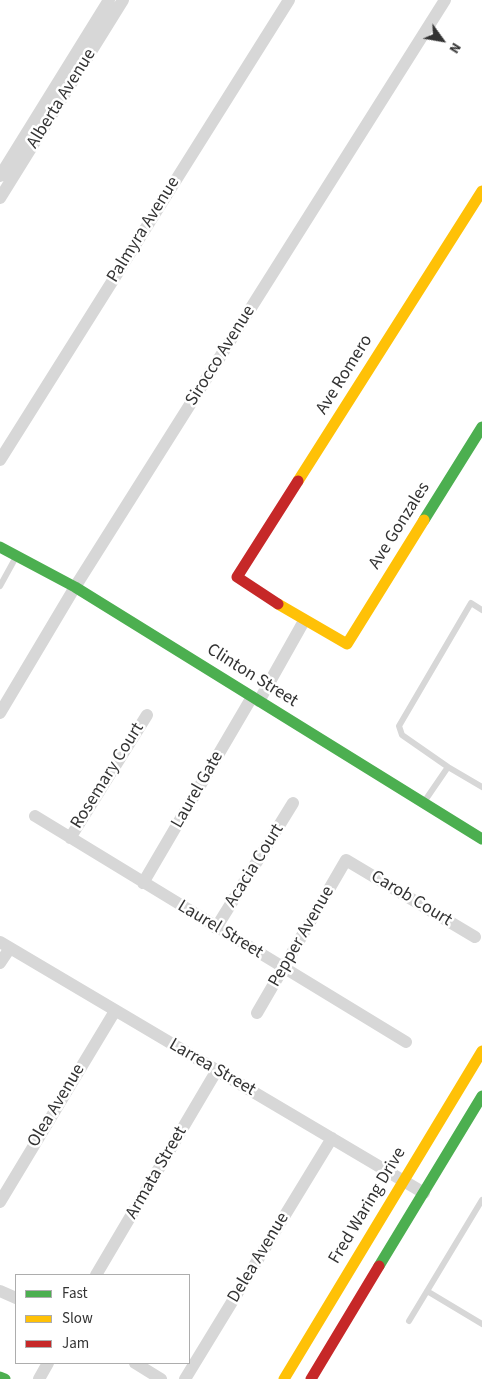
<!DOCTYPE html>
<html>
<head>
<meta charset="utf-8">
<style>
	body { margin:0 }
	#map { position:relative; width:482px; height:1379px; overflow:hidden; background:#fff; font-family:"Source Sans 3",sans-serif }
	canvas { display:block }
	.legend { position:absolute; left:15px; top:1274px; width:175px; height:90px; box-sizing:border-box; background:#fff; border:1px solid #adadad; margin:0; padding:6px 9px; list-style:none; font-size:15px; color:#333 }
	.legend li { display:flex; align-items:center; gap:10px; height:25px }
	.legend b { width:25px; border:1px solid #adadad }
	.north { position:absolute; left:417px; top:15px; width:50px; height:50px; -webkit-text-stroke:4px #fff; paint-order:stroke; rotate:122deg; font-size:14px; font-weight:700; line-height:20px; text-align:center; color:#333 }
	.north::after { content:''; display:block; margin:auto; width:18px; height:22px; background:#333; clip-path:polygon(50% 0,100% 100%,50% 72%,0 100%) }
</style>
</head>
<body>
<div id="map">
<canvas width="482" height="1379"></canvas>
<ul class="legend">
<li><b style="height:6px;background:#4caf50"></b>Fast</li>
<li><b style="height:6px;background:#ffc107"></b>Slow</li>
<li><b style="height:6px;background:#c62828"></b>Jam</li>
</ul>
<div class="north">N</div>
</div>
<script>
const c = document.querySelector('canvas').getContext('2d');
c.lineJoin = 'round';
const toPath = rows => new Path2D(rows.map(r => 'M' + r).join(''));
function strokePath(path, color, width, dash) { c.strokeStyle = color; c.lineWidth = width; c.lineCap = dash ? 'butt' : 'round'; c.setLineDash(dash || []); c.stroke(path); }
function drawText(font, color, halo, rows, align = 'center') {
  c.font = font + ' "Source Sans 3",sans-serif'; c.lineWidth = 5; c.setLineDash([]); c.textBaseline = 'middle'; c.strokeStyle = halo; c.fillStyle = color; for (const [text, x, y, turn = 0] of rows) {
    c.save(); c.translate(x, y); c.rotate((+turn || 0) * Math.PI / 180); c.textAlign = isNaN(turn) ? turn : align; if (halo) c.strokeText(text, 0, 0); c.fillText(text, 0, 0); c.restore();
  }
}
const lane = toPath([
	[0,586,16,557],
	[448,767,482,787],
	[424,802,448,767,402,735,399,726,471,603,482,610],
	[427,1291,482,1324],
	[409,1321,482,1200]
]);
const street = toPath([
	[0,176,109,0],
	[0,198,123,0],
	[0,460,289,0],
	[259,701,304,621],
	[0,713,75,587,445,0],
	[35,816,406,1042],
	[70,838,147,715],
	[143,883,252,697],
	[216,928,293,803],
	[0,942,424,1193],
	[0,963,10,948],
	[257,1013,346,860,475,937],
	[0,1202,115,1011],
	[96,1275,217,1070],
	[0,1291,16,1298],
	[135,1363,161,1379],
	[39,1379,48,1363],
	[185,1379,332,1138]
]);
const fast = toPath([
	[424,520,482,427],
	[0,547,75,587,482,839],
	[379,1266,482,1096],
	[0,1377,5,1379]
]);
const slow = toPath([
	[298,481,482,191],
	[278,604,347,644,424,520],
	[284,1379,482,1051]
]);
const jam = toPath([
	[278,604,237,577,298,481],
	[311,1379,379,1266]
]);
const streetNames = [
	["Alberta Avenue",62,99,-58],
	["Palmyra Avenue",144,230,-58],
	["Sirocco Avenue",221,356,-58],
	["Ave Romero",345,375,-58],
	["Ave Gonzales",400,526,-58],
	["Clinton Street",252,676,32],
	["Rosemary Court",108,776,-58],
	["Laurel Gate",198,790,-60],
	["Acacia Court",255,866,-58],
	["Carob Court",411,899,31],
	["Laurel Street",220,930,31],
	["Pepper Avenue",302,937,-60],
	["Larrea Street",212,1068,30],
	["Olea Avenue",57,1106,-59],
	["Armata Street",157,1173,-60],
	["Fred Waring Drive",368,1206,-59],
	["Delea Avenue",259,1258,-59]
];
strokePath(lane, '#d7d7d7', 6);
strokePath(street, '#d7d7d7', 12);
strokePath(fast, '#4caf50', 11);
strokePath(slow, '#ffc107', 11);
strokePath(jam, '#c62828', 11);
drawText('18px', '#333', '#fff', streetNames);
</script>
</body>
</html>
